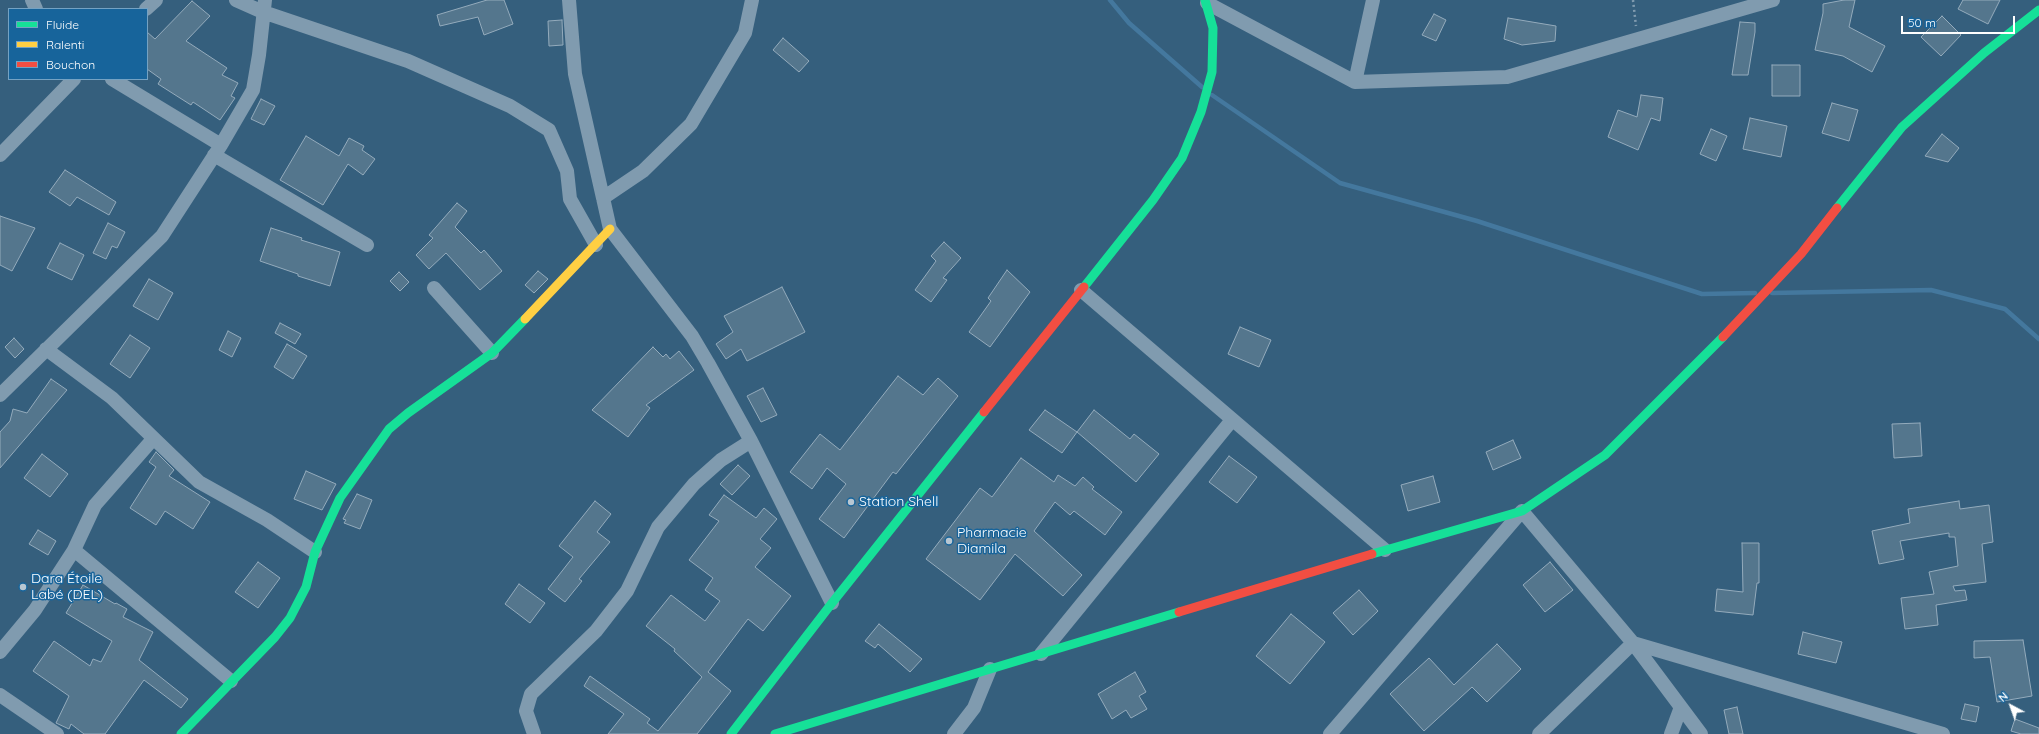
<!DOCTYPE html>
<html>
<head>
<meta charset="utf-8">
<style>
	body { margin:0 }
	#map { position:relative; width:2039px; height:734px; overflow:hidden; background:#355f7d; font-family:Quicksand,sans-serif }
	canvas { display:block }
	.legend { position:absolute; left:8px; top:8px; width:140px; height:72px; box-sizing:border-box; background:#17649b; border:1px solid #74a2c3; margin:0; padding:5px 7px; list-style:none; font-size:12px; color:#fff }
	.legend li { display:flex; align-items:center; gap:8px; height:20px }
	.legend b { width:20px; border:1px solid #74a2c3 }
	.north { position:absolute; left:1991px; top:686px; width:40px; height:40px; -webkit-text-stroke:3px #17649b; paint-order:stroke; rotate:319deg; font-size:11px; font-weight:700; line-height:16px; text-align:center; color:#fff }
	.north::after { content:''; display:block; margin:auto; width:14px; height:18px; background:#fff; clip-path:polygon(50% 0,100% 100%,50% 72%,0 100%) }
	.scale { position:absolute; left:1901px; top:16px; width:114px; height:18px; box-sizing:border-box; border:2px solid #fff; border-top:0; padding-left:5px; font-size:12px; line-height:14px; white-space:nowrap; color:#fff; -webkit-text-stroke:3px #17649b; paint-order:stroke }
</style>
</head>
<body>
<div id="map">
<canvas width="2039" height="734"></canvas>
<ul class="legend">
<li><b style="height:5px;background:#16e098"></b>Fluide</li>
<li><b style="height:5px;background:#ffcf43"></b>Ralenti</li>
<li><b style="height:5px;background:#f24e42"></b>Bouchon</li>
</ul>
<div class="north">N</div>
<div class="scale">50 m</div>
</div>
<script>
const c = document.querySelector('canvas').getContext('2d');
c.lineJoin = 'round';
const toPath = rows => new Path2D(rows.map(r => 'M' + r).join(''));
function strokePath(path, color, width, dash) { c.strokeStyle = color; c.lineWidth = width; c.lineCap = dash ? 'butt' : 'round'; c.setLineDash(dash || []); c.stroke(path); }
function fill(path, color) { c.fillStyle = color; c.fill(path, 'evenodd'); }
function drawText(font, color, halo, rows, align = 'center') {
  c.font = font + ' Quicksand,sans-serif'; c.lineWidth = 3; c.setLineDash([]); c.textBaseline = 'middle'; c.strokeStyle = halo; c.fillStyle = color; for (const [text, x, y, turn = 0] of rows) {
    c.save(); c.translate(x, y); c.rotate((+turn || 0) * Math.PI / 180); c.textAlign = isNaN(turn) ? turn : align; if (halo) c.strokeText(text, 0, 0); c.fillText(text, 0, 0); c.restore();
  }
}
const stream = toPath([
	[1110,0,1129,23,1202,87],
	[1212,95,1340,183,1477,221,1702,294,1755,293],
	[1772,293,1931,290,2005,309,2039,339]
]);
const building = toPath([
	[487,0,504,0,513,24,484,35,478,17,440,26,437,15,487,0],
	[1844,0,1855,0,1849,27,1885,46,1872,72,1843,56,1815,50,1823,13,1823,4,1844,0],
	[1963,0,2000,0,1988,24,1958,9,1963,0],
	[192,1,210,16,186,41,227,68,222,75,238,83,231,96,235,98,220,120,193,102,191,105,158,84,161,79,147,69,147,32,155,39,192,1],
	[1434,14,1446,20,1436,41,1422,35,1434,14],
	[1942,16,1961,35,1941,56,1921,37,1942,16],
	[1508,18,1556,26,1555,41,1522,45,1504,39,1508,18],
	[562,20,563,45,549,46,548,21,562,20],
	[1740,22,1755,23,1755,32,1748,75,1732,75,1740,22],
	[783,38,809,61,799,72,773,50,783,38],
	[1772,65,1800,65,1800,96,1772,96,1772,65],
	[1641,95,1663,98,1660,121,1651,118,1638,150,1608,137,1618,110,1637,117,1641,95],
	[261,99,275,106,264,125,251,119,261,99],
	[1832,103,1858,110,1849,141,1822,133,1832,103],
	[1750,118,1787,126,1781,157,1743,149,1750,118],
	[1711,129,1727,136,1716,161,1700,154,1711,129],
	[1942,134,1959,148,1948,162,1925,156,1942,134],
	[306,136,339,156,349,138,364,146,362,150,375,159,363,175,348,164,323,205,280,180,306,136],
	[65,170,116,202,109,215,77,197,70,206,49,192,65,170],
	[457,203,467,211,455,227,481,253,484,250,502,271,480,290,446,253,429,269,416,255,433,238,429,235,457,203],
	[0,216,35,228,12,271,0,265,0,216],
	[108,223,125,232,117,248,112,246,106,259,93,253,108,223],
	[271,228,302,238,301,240,340,252,330,286,298,276,298,274,260,261,271,228],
	[944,242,961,258,943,278,947,280,931,302,915,290,936,261,931,256,944,242],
	[60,243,84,255,72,280,47,268,60,243],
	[1007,270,1030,292,990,347,969,332,991,301,988,298,1007,270],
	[538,271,548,279,534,293,525,285,538,271],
	[399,272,409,282,400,291,390,281,399,272],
	[149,279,173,293,158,320,133,306,149,279],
	[782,287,805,332,747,361,741,349,726,359,716,344,733,332,724,316,782,287],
	[280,323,301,334,295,344,275,333,280,323],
	[1240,327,1271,340,1259,367,1228,354,1240,327],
	[228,331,241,338,232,357,219,350,228,331],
	[130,335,150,348,130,378,110,364,130,335],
	[14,338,24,349,15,358,5,347,14,338],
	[287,344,307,356,293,379,274,367,287,344],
	[653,347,663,357,666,354,670,359,679,351,694,370,646,405,650,408,628,437,592,410,653,347],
	[898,376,923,395,938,378,958,396,896,474,893,472,844,538,819,519,846,484,827,468,812,489,790,472,820,434,840,450,898,376],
	[51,379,67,390,0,468,0,432,10,421,13,409,27,413,51,379],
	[763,388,777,415,761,422,747,396,763,388],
	[1045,410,1077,432,1062,453,1029,430,1045,410],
	[1094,410,1130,439,1134,434,1159,454,1136,482,1077,432,1094,410],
	[1920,423,1922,456,1894,458,1892,424,1920,423],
	[1513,440,1521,458,1493,470,1486,452,1513,440],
	[156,452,174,470,169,476,210,502,193,529,165,511,156,525,130,508,156,467,149,462,156,452],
	[42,454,68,474,50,497,24,478,42,454],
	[1229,456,1257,477,1237,503,1209,482,1229,456],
	[1021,458,1054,482,1058,475,1075,486,1083,477,1094,487,1092,489,1122,512,1105,535,1074,511,1070,515,1055,502,1034,531,1082,575,1063,596,1015,554,980,600,926,559,980,488,992,497,1021,458],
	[738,465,750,476,732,495,720,484,738,465],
	[306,471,336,484,322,510,294,499,306,471],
	[1433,476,1440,502,1408,511,1401,485,1433,476],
	[357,494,372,500,360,529,344,523,346,520,343,519,357,494],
	[724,495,756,518,764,508,777,519,760,539,771,548,755,567,791,596,763,631,748,619,708,672,731,691,697,734,608,734,624,714,584,686,590,676,650,719,647,723,658,731,702,677,674,651,675,649,646,626,671,595,705,621,720,601,705,590,713,578,689,560,719,521,709,515,724,495],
	[595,501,611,514,597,532,610,542,579,579,582,581,565,602,548,589,573,557,559,546,595,501],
	[1959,501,1960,509,1989,505,1993,542,1982,544,1986,582,1953,586,1955,591,1965,590,1967,600,1936,605,1938,625,1905,629,1901,598,1934,594,1929,572,1958,566,1955,537,1949,537,1949,533,1900,541,1904,559,1879,564,1872,531,1910,523,1908,509,1959,501],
	[38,530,56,541,48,555,29,544,38,530],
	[1742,543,1759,543,1759,583,1757,583,1753,615,1715,611,1717,589,1743,592,1742,543],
	[258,562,280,578,258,608,235,592,258,562],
	[1550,562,1573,590,1545,612,1523,585,1550,562],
	[519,584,545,603,530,623,505,604,519,584],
	[83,585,115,604,116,603,127,609,123,617,153,632,139,660,188,699,181,708,144,680,105,734,84,734,71,724,69,729,56,723,69,696,33,671,54,641,90,666,93,659,101,662,112,641,66,613,83,585],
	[1359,590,1378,611,1353,635,1333,613,1359,590],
	[1291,614,1325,642,1290,684,1256,656,1291,614],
	[879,624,922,659,910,672,878,644,875,648,865,641,879,624],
	[1803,632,1842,642,1836,663,1798,654,1803,632],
	[2023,640,2032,696,1997,702,1990,657,1974,658,1974,641,2023,640],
	[1497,644,1521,669,1487,702,1472,687,1424,731,1390,694,1429,658,1454,685,1497,644],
	[1135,672,1146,692,1139,696,1147,709,1131,718,1126,710,1112,719,1098,694,1135,672],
	[1965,704,1979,707,1976,722,1961,719,1965,704],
	[1737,707,1743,734,1729,734,1724,710,1737,707],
	[2015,719,2039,728,2039,734,2021,734,2011,731,2015,719]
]);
const path = toPath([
	[1633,0,1636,26]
]);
const street = toPath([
	[32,0,36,9],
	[236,0,263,12,408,61,510,106,549,130,567,171,570,199,596,245],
	[569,0,575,74,610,229,692,336,708,363,751,441,832,603],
	[1207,3,1355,82,1507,77,1773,0],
	[146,9,156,0],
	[112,79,221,145],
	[1355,82,1373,0],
	[0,155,74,79],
	[214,155,367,245],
	[603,198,643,171,691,124,745,33,752,0],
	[434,288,492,353],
	[1081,290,1385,550],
	[46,349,112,398,199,482,267,520,315,552],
	[0,395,162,236,221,145,253,90,259,55,265,0],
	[74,550,231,681],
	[0,652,35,610,74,550,95,505,153,439],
	[1041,654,1232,420],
	[0,695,57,734],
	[534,734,526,711,531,694,596,631,627,591,658,527,694,484,721,460,751,441],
	[954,734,974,708,990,669],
	[1330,734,1522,511,1633,643,1701,734],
	[1539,734,1633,643,1943,734],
	[1671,734,1681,707]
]);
const fast = toPath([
	[1837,208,1902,127,1984,53,2039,10],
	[1084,287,1153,200,1182,158,1201,112,1212,72,1213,28,1205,0],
	[1372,554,1522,511,1605,455,1723,337],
	[181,734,275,637,290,618,306,587,315,552,340,498,389,429,408,413,492,353,525,319],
	[731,734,832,603,984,412],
	[775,734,1179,612]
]);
const slow = toPath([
	[525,319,610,229]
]);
const jam = toPath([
	[1723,337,1801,254,1837,208],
	[984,412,1084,287],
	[1179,612,1372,554]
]);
const markers = [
	[851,502,4,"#b8c7d2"],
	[949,541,4,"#b8c7d2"],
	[23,587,4,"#b8c7d2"]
];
const poiNames = [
	["Station Shell",859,502],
	["Pharmacie",957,533],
	["Diamila",957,549],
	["Dara Étoile",31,579],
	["Labé (DEL)",31,595]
];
strokePath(stream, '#44789e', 4.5);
fill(building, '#54768d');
strokePath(building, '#94abbc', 1);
strokePath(path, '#809baf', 2.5, [2, 3]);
strokePath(street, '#809baf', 14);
strokePath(fast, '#16e098', 9);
strokePath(slow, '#ffcf43', 9);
strokePath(jam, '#f24e42', 9);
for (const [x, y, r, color] of markers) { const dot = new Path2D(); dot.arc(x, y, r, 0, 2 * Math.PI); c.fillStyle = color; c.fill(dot); strokePath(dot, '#17649b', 1.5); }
drawText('14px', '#fff', '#17649b', poiNames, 'left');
</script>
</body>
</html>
